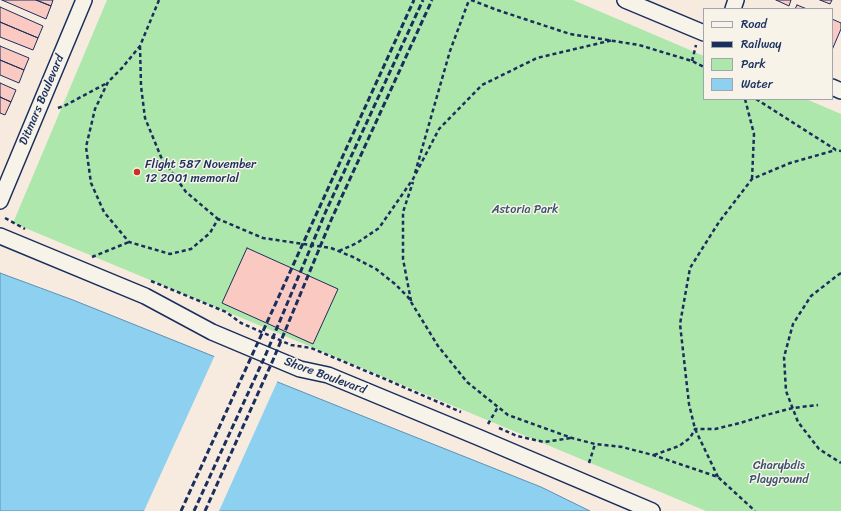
<!DOCTYPE html>
<html>
<head>
<meta charset="utf-8">
<style>
	body { margin:0 }
	#map { position:relative; width:841px; height:511px; overflow:hidden; background:#f7ebe0; font-family:Sriracha,sans-serif }
	canvas { display:block }
	.legend { position:absolute; left:703px; top:8px; width:130px; height:92px; box-sizing:border-box; background:#f7f3e8; border:1px solid #9fa5b1; margin:0; padding:5px 7px; list-style:none; font-size:12px; color:#1b2f5e }
	.legend li { display:flex; align-items:center; gap:8px; height:20px }
	.legend b { width:20px; border:1px solid #9fa5b1 }
</style>
</head>
<body>
<div id="map">
<canvas width="841" height="511"></canvas>
<ul class="legend">
<li><b style="height:5px;background:#f7f3e8"></b>Road</li>
<li><b style="height:5px;background:#1b2f5e"></b>Railway</li>
<li><b style="height:11px;background:#aee7ab"></b>Park</li>
<li><b style="height:11px;background:#8dd0ef"></b>Water</li>
</ul>
</div>
<script>
const c = document.querySelector('canvas').getContext('2d');
c.lineJoin = 'round';
function fill(path, color) { c.fillStyle = color; c.fill(path, 'evenodd'); }
const toPath = rows => new Path2D(rows.map(r => 'M' + r).join(''));
function strokePath(path, color, width, dash) { c.strokeStyle = color; c.lineWidth = width; c.lineCap = dash ? 'butt' : 'round'; c.setLineDash(dash || []); c.stroke(path); }
function drawText(font, color, halo, rows, align = 'center') {
  c.font = font + ' Sriracha,sans-serif'; c.lineWidth = 3; c.setLineDash([]); c.textBaseline = 'middle'; c.strokeStyle = halo; c.fillStyle = color; for (const [text, x, y, turn = 0] of rows) {
    c.save(); c.translate(x, y); c.rotate((+turn || 0) * Math.PI / 180); c.textAlign = isNaN(turn) ? turn : align; if (halo) c.strokeText(text, 0, 0); c.fillText(text, 0, 0); c.restore();
  }
}
const green = toPath([
	[107,0,573,0,704,56,704,99,806,99,841,114,841,511,706,511,13,223]
]);
const water = toPath([
	[0,273,73,300,395,429,541,487,590,511,0,511,0,273]
]);
const pier = toPath([
	[215,355,278,380,219,511,144,511]
]);
const building = toPath([
	[2,0,36,0,51,6,46,19,2,0],
	[36,0,53,0,51,6,36,0],
	[776,0,791,0,789,6,776,0],
	[820,0,832,0,830,4,820,0],
	[797,5,807,9,795,9,797,5],
	[0,7,43,26,38,38,0,22,0,7],
	[832,19,841,23,841,29,832,50,832,19],
	[0,22,38,38,33,50,0,37,0,22],
	[0,46,29,58,24,70,0,60,0,46],
	[0,60,24,70,19,83,0,75,0,60],
	[0,83,16,90,11,102,0,97,0,83],
	[0,97,11,102,5,115,0,113,0,97],
	[247,248,338,289,313,344,222,303,247,248]
]);
const path = toPath([
	[159,0,140,46,122,68,108,82,95,109,86,147,91,183,104,212,129,242,170,254,191,249,210,233,218,219,263,238,331,248,353,257,376,269,395,284,408,297,438,346,467,382,508,415,572,438,595,444,622,447,653,455,718,477,755,511],
	[471,0,497,10,570,34,639,45,692,61,704,67],
	[140,46,141,86,145,118,161,157,186,192,218,219],
	[692,61,696,45],
	[745,99,754,134,752,179],
	[756,99,836,150,841,151],
	[58,108,66,105,107,83],
	[415,173,450,51,469,0],
	[5,218,25,229],
	[339,251,357,243,379,228,413,179,439,129,482,85,537,58,613,40],
	[92,257,129,242],
	[841,273,838,275,811,296,793,324,784,357,786,391,798,422,819,449,841,463],
	[151,281,226,312,241,323,291,345,311,348,385,379,461,412],
	[411,301,403,259,403,212,413,182],
	[488,424,498,407],
	[499,428,517,436,544,442,571,438],
	[654,455,679,446,690,438,695,429,715,429,740,423,766,415,793,408,818,405],
	[589,463,595,444],
	[718,477,695,429,689,404,680,324,690,268,719,222,752,179,790,163,836,150]
]);
const minor = toPath([
	[625,0,704,33],
	[733,9,736,0],
	[832,87,841,91],
	[0,201,84,0],
	[0,236,145,296,212,332,300,369,328,375,480,438,652,511]
]);
const rail = toPath([
	[181,511,414,0],
	[194,511,266,354,326,211,423,0],
	[205,511,273,360,332,218,432,0]
]);
const markers = [
	[137,172,4,"#c8321e"]
];
const streetNames = [
	["Ditmars Boulevard",42,100,-67],
	["Shore Boulevard",325,376,20]
];
const poiNames = [
	["Flight 587 November",145,165],
	["12 2001 memorial",145,179]
];
const parkNames = [
	["Astoria Park",525,210],
	["Charybdis",779,466],
	["Playground",779,480]
];
fill(green, '#aee7ab');
fill(water, '#8dd0ef');
strokePath(water, '#5f90b5', 1);
fill(pier, '#f7ebe0');
fill(building, '#f9c9c2');
strokePath(building, '#1b2f5e', 1);
strokePath(minor, '#1b2f5e', 18);
strokePath(path, '#1b2f5e', 2.5, [4, 3]);
strokePath(minor, '#f7f3e8', 15);
strokePath(rail, '#1b2f5e', 3, [6, 3]);
for (const [x, y, r, color] of markers) { const dot = new Path2D(); dot.arc(x, y, r, 0, 2 * Math.PI); c.fillStyle = color; c.fill(dot); strokePath(dot, '#f7f3e8', 1.5); }
drawText('12px', '#1b2f5e', '#f7f3e8', streetNames);
drawText('12px', '#1b2f5e', '#f7f3e8', poiNames, 'left');
drawText('12px', '#38546d', '#f7f3e8', parkNames);
</script>
</body>
</html>
